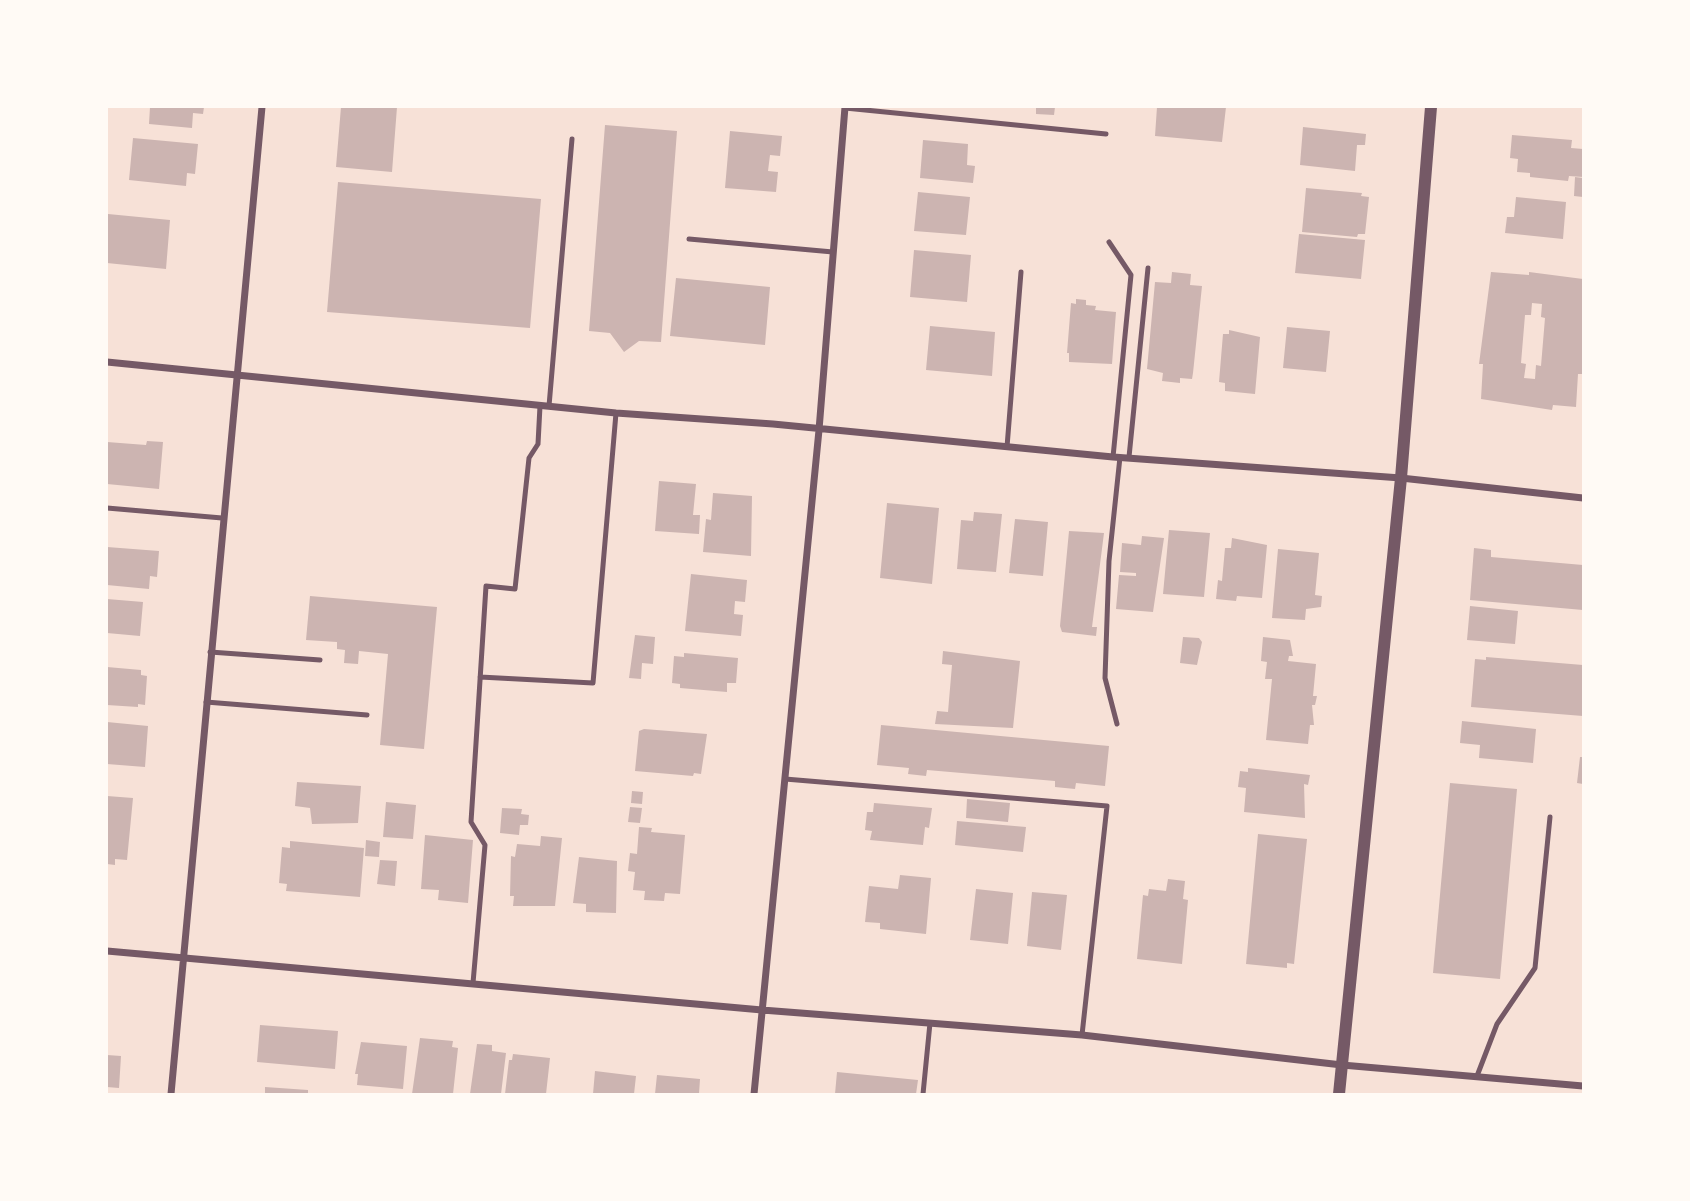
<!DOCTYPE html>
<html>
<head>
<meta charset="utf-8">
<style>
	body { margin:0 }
	#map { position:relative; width:1690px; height:1201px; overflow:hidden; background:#f7e1d7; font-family:"Times New Roman",serif }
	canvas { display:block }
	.frame { position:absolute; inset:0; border:108px solid #fffaf5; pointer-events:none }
</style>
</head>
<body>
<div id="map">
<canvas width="1690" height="1201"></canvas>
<div class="frame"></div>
</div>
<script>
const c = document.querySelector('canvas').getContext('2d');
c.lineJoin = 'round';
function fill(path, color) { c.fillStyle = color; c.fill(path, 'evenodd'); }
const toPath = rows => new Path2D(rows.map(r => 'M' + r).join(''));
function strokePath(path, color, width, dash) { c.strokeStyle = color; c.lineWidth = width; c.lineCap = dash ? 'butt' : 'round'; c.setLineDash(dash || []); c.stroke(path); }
const building = toPath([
	[150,107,204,107,203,114,193,113,192,128,149,124],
	[341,107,397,107,392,172,336,167],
	[1036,107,1055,107,1054,115,1036,114],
	[1157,107,1226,107,1222,142,1155,136],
	[605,125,677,131,661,342,639,341,624,352,610,333,589,331],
	[1303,127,1366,134,1365,145,1357,145,1355,171,1300,165],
	[730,131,782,136,780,156,770,155,768,171,778,172,776,192,725,188],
	[1512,135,1572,140,1571,148,1583,149,1583,177,1569,176,1568,181,1530,177,1530,173,1517,172,1518,159,1510,158],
	[133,138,198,144,195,174,187,173,186,186,129,180],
	[923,140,968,144,967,165,975,166,973,183,920,178],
	[1575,177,1583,178,1583,197,1574,196],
	[338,182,541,199,530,328,327,312],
	[1306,188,1362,193,1361,196,1369,197,1365,234,1358,234,1357,237,1302,232],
	[918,192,970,197,966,235,914,231],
	[1516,197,1566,202,1563,239,1505,233,1507,217,1514,217],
	[108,214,170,220,166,269,107,263],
	[1299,234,1365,240,1361,279,1295,273],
	[914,250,971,255,967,302,910,297],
	[1172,272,1191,274,1190,285,1202,286,1193,373,1192,379,1180,378,1180,383,1162,381,1163,373,1147,369,1155,282,1171,283],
	[1491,272,1529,275,1529,272,1583,279,1583,362,1582,374,1578,374,1576,407,1553,405,1552,410,1481,399,1483,364,1479,364],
	[1532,303,1542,304,1541,317,1545,318,1541,366,1536,365,1535,379,1524,378,1526,364,1521,363,1525,315,1531,315],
	[676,278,770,287,765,345,670,336],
	[1076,299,1086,300,1086,305,1096,306,1095,310,1116,312,1112,364,1069,362,1069,353,1067,353,1071,303,1076,304],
	[930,326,995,332,992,376,926,370],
	[1287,327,1330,331,1326,372,1283,368],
	[1229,330,1260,337,1255,394,1225,391,1225,383,1219,382,1223,334,1229,334],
	[147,441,163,442,159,489,107,484,107,442,146,445],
	[659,481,696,484,693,515,700,515,699,534,655,531],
	[713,493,752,496,751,556,703,552,706,519,711,520],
	[887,503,939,508,932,584,880,578],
	[974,512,1002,514,996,572,957,569,961,520,973,521],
	[1015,519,1048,522,1043,576,1009,573],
	[1169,530,1210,533,1204,597,1163,594],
	[1069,531,1104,533,1092,627,1097,627,1096,636,1062,632,1060,626],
	[1142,536,1164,538,1153,612,1116,609,1119,575,1136,576,1136,573,1120,572,1122,543,1141,545],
	[1232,538,1267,545,1262,598,1237,596,1236,601,1216,599,1218,580,1222,581,1225,548,1231,548],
	[107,547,159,551,157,577,150,576,149,589,107,585],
	[1474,548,1491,550,1491,557,1583,565,1583,610,1470,600],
	[1278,549,1319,553,1315,595,1322,596,1321,607,1306,609,1305,620,1272,618],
	[691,574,747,580,745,602,735,601,734,614,743,615,741,636,685,631],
	[310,596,437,607,424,749,380,745,388,654,359,651,358,664,344,663,345,650,337,649,337,642,306,640],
	[107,599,143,602,140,636,107,633],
	[1470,606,1518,611,1515,644,1467,640],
	[635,635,655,637,653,664,642,663,641,679,629,678],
	[1183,637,1199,638,1202,642,1197,665,1180,663],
	[1263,637,1290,640,1293,656,1289,656,1288,661,1316,664,1313,696,1317,696,1315,705,1312,705,1314,725,1310,725,1308,744,1266,740,1272,679,1265,679,1267,662,1261,661],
	[943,651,1020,661,1013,728,935,724,937,711,948,712,952,665,942,664],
	[684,653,738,658,736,683,727,683,727,692,680,688,680,684,672,683,674,656,684,657],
	[1486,657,1583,665,1583,716,1471,707,1475,659,1486,660],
	[107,667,141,670,141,675,147,676,145,705,138,704,138,707,107,705],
	[1462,721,1536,729,1533,763,1479,758,1480,745,1460,743],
	[107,722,148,726,145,767,107,764],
	[881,725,1109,746,1105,786,1076,783,1075,789,1055,787,1055,781,927,770,926,776,908,774,909,768,877,765],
	[644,729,707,734,701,774,694,773,693,776,635,771,639,731],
	[1580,757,1583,757,1583,784,1577,783],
	[1248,768,1310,775,1308,785,1304,784,1305,818,1244,812,1246,788,1238,787,1240,771,1248,772],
	[297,782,361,786,358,823,312,824,310,808,295,806],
	[1450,783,1517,789,1500,979,1433,973],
	[632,791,643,792,642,804,631,803],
	[107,796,133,798,127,860,115,859,115,865,107,864],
	[967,799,1010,803,1008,822,966,818],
	[386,802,416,805,413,839,383,837],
	[874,803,932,808,929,828,925,827,923,845,870,840,872,831,865,830,867,812,873,812],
	[630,807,642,808,640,823,628,822],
	[502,808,522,809,521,814,529,815,528,825,520,825,519,835,500,833],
	[957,821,1026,827,1023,852,955,845],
	[639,827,652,828,651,832,685,835,680,894,665,893,664,901,644,900,645,891,633,890,635,872,628,871,630,853,637,854],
	[1258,834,1307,839,1294,964,1287,963,1287,968,1246,964],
	[425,835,473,840,468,903,438,900,439,890,421,889],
	[541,836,562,838,555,906,513,906,514,896,510,896,511,856,515,857,517,844,540,846],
	[366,840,380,842,379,857,365,856],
	[290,841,364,848,360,897,286,891,287,884,279,883,282,847,290,848],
	[579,857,617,861,616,913,586,912,586,904,573,903],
	[380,860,397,861,395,886,377,884],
	[900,875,931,878,926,934,880,929,880,923,865,922,869,886,898,889],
	[1168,879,1185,881,1183,899,1188,900,1182,964,1137,959,1143,895,1148,896,1149,889,1166,891],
	[976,889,1013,893,1008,944,970,940],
	[1032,892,1067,895,1061,950,1027,946],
	[260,1025,338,1031,335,1069,257,1062],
	[420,1038,453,1041,452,1047,458,1048,453,1094,412,1094],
	[361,1042,407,1046,403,1089,357,1085,358,1074,355,1074],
	[477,1044,492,1045,492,1051,506,1053,501,1094,470,1094],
	[513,1054,550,1058,546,1094,505,1094,509,1060,512,1060],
	[107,1055,121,1056,119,1088,107,1087],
	[595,1071,636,1076,634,1094,593,1094],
	[837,1072,918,1080,916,1094,835,1094],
	[657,1075,700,1079,699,1094,655,1094],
	[265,1087,308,1090,308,1094,265,1094]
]);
const service = toPath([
	[845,108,1106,134],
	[689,239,833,252],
	[1109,242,1131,275,1113,457],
	[549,406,572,139],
	[1007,447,1021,272],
	[1129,457,1148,268],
	[107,508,222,518],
	[210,652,320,660],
	[480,677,593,683,616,413],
	[206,702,367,715],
	[1117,724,1105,678,1109,561,1120,457],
	[785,779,1107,806,1082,1035],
	[473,983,485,845,471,822,486,586,515,589,529,458,538,444,540,406],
	[1477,1076,1497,1024,1535,968,1550,817],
	[923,1094,930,1023]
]);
const minor = toPath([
	[107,362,616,413,773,424,1113,457,1401,478,1583,498],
	[107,951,762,1010,1082,1035,1342,1065,1583,1086],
	[171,1094,262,107],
	[754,1094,819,430,845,107]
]);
const tertiary = toPath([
	[1339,1094,1401,478,1431,107]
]);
fill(building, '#ccb4b1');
strokePath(service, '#755966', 5);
strokePath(minor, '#755966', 7);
strokePath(tertiary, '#755966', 12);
</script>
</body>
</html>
